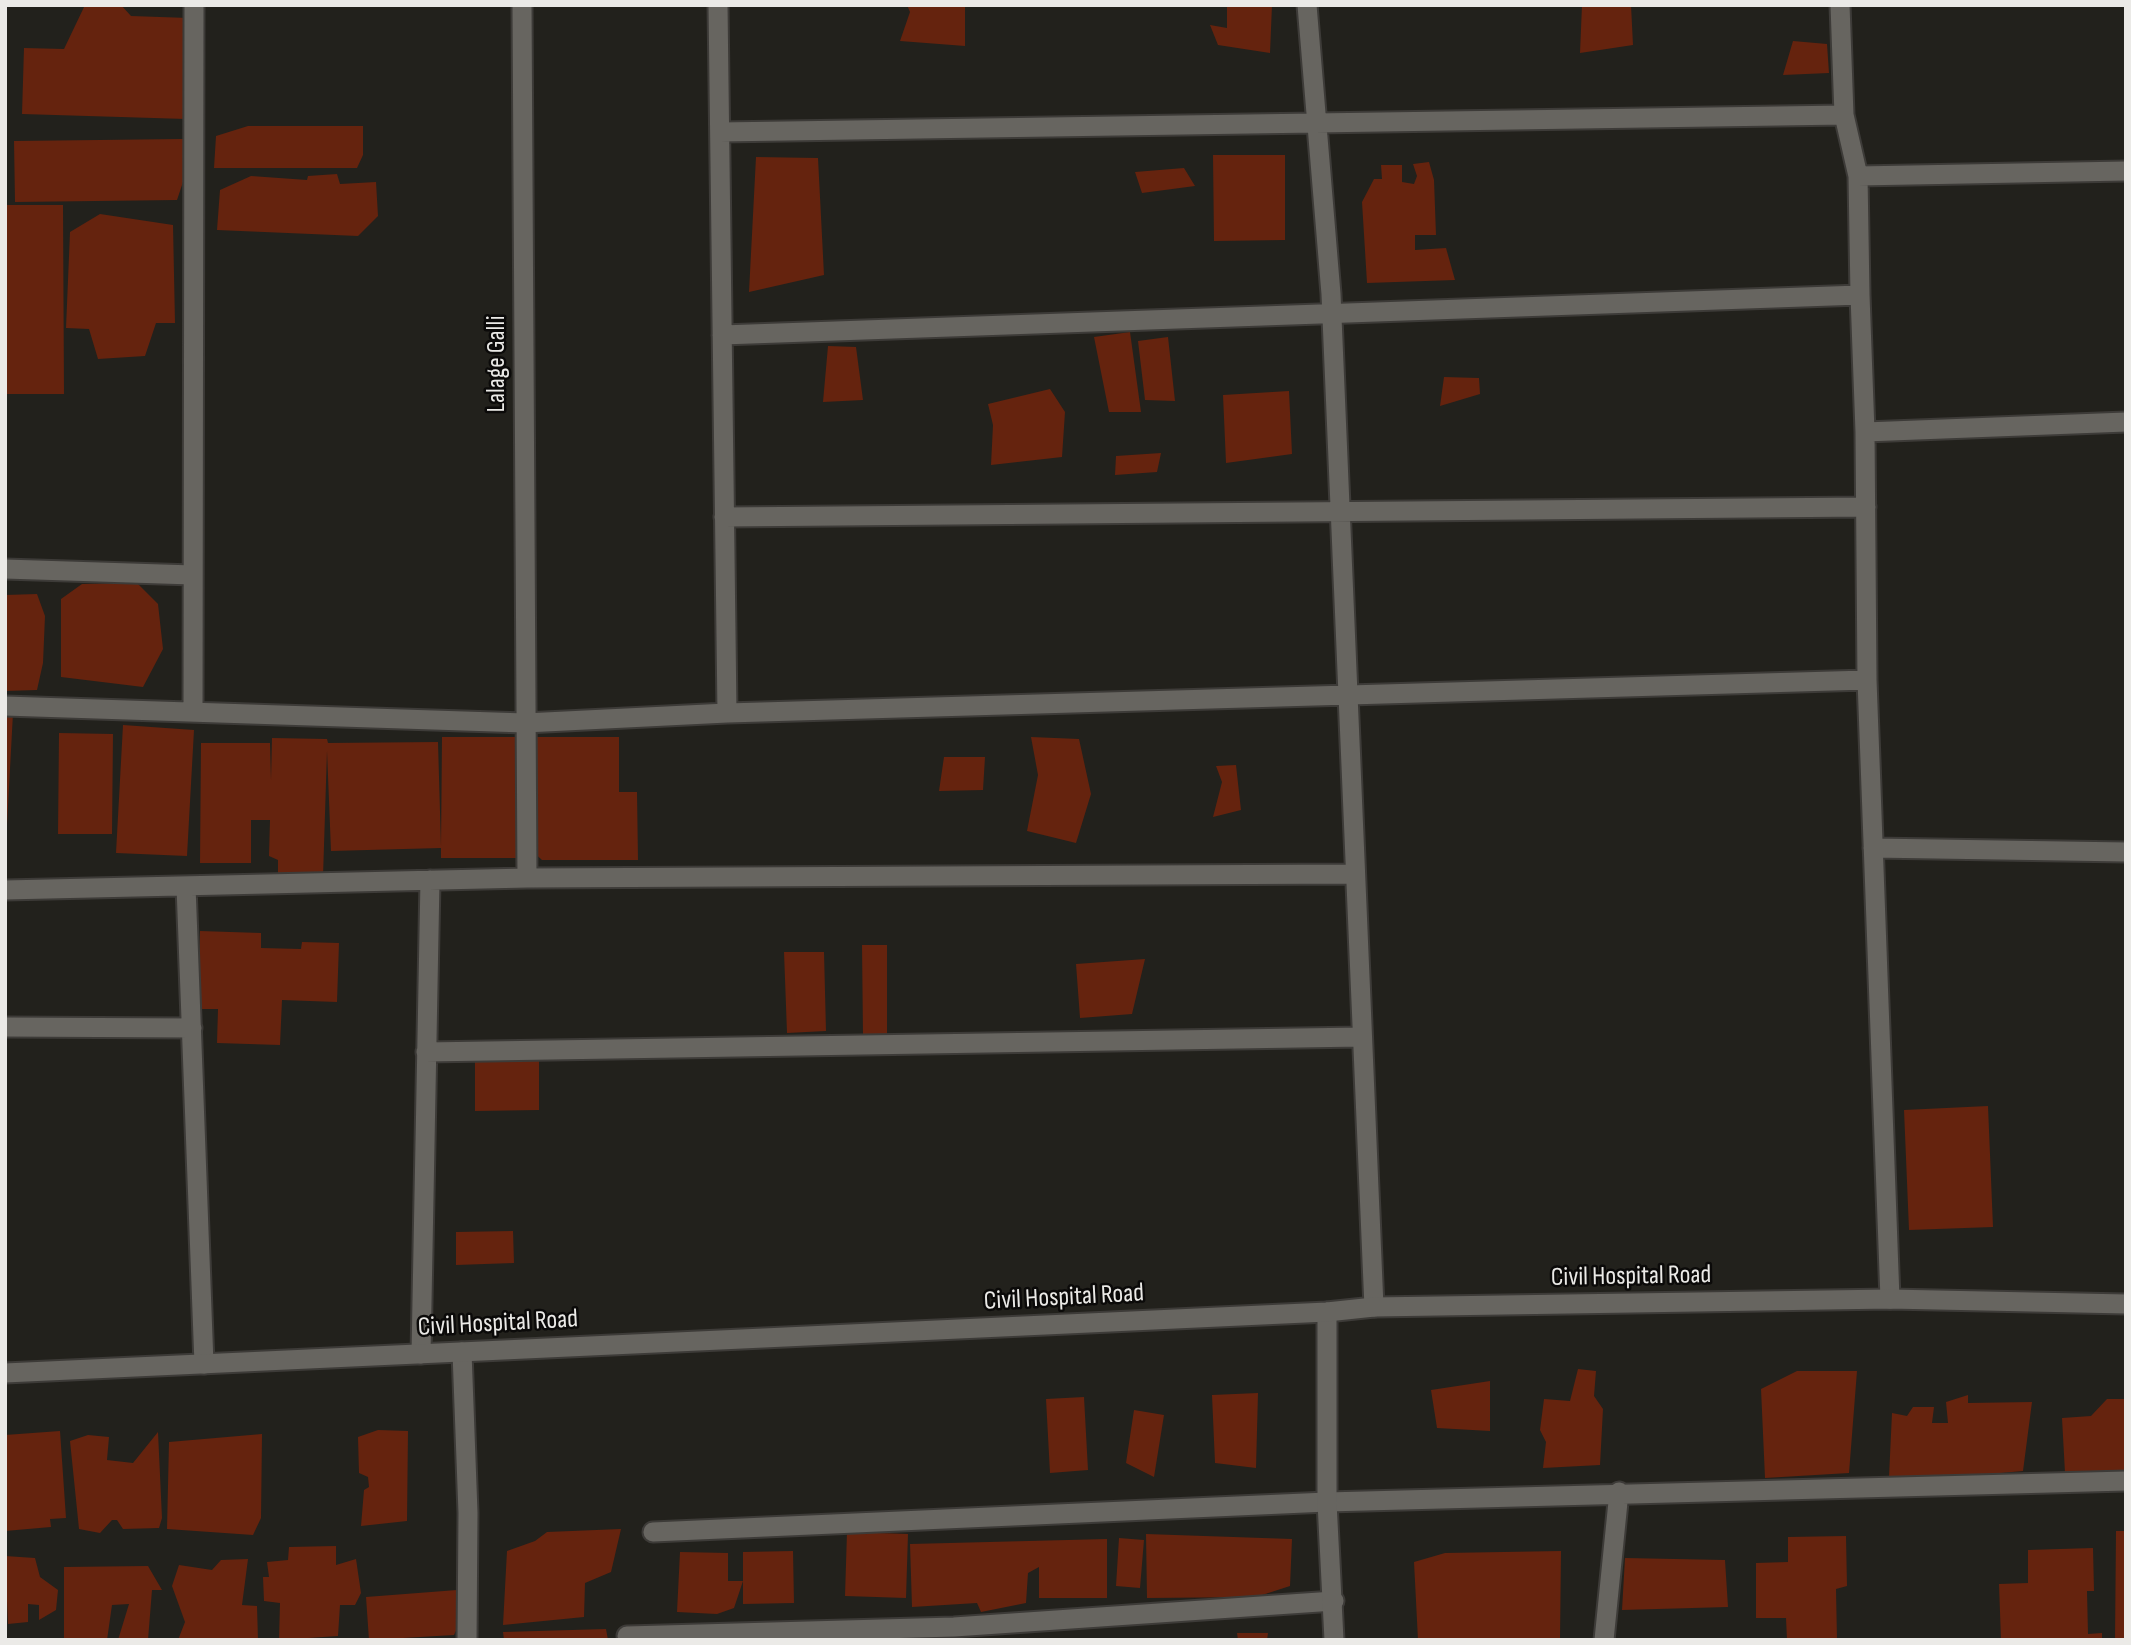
<!DOCTYPE html>
<html>
<head>
<meta charset="utf-8">
<style>
	body { margin:0 }
	#map { position:relative; width:2131px; height:1645px; overflow:hidden; background:#22211c; font-family:"Sofia Sans Condensed",sans-serif }
	canvas { display:block }
	.frame { position:absolute; inset:0; border:7px solid #ebeae7; pointer-events:none }
</style>
</head>
<body>
<div id="map">
<canvas width="2131" height="1645"></canvas>
<div class="frame"></div>
</div>
<script>
const c = document.querySelector('canvas').getContext('2d');
c.lineJoin = 'round';
function fill(path, color) { c.fillStyle = color; c.fill(path, 'evenodd'); }
const toPath = rows => new Path2D(rows.map(r => 'M' + r).join(''));
function strokePath(path, color, width, dash) { c.strokeStyle = color; c.lineWidth = width; c.lineCap = dash ? 'butt' : 'round'; c.setLineDash(dash || []); c.stroke(path); }
function drawText(font, color, halo, rows, align = 'center') {
  c.font = font + ' "Sofia Sans Condensed",sans-serif'; c.lineWidth = 5; c.setLineDash([]); c.textBaseline = 'middle'; c.strokeStyle = halo; c.fillStyle = color; for (const [text, x, y, turn = 0] of rows) {
    c.save(); c.translate(x, y); c.rotate((+turn || 0) * Math.PI / 180); c.textAlign = isNaN(turn) ? turn : align; if (halo) c.strokeText(text, 0, 0); c.fillText(text, 0, 0); c.restore();
  }
}
const building = toPath([
	[85,5,121,5,131,16,189,18,186,119,22,114,24,48,64,49],
	[907,5,965,5,965,46,900,41,910,12],
	[1227,5,1272,5,1270,53,1218,45,1210,25,1227,28],
	[1582,5,1631,5,1633,45,1580,53],
	[1793,41,1827,44,1829,73,1783,75],
	[248,126,363,126,363,155,357,168,214,168,216,136],
	[183,139,184,179,177,200,15,202,14,141],
	[1213,155,1285,155,1285,240,1214,241],
	[756,157,818,158,824,275,749,292],
	[1429,162,1434,180,1436,235,1415,235,1415,250,1446,248,1455,280,1367,283,1362,202,1374,179,1382,179,1381,165,1402,165,1402,182,1414,184,1417,176,1413,164],
	[1184,168,1195,186,1142,193,1135,172],
	[337,174,340,184,376,182,378,216,358,236,217,230,220,190,251,176,307,180,308,176],
	[5,205,63,205,64,394,5,394],
	[100,214,173,225,175,323,156,323,145,356,98,359,89,329,66,328,70,232],
	[1130,332,1141,412,1109,412,1094,337],
	[1168,337,1175,401,1145,400,1138,341],
	[828,346,856,347,863,400,823,402],
	[1444,377,1479,378,1480,394,1440,406],
	[1050,389,1065,412,1062,457,991,465,993,425,988,404],
	[1289,391,1292,454,1226,463,1223,395],
	[1161,453,1157,472,1115,475,1116,456],
	[137,583,158,604,163,649,143,687,61,677,61,599,82,584],
	[37,594,45,616,43,663,37,690,5,691,5,595],
	[5,713,13,713,7,825,5,825],
	[123,725,194,730,187,856,116,853],
	[59,733,113,734,112,834,58,834],
	[442,737,521,737,521,858,441,858,441,848,331,851,327,751,323,877,278,875,278,860,269,856,270,820,251,820,251,863,200,863,201,743,270,743,271,780,272,738,327,739,328,743,438,742,441,846],
	[529,737,619,737,619,792,637,792,638,860,542,860,529,848],
	[1031,737,1079,739,1091,794,1076,843,1027,831,1038,775],
	[944,757,985,757,983,790,939,791],
	[1236,765,1241,810,1213,817,1222,782,1216,766],
	[200,931,261,933,261,948,301,949,302,942,339,943,337,1002,282,1000,280,1045,217,1043,218,1009,198,1009],
	[862,945,887,945,887,1035,863,1036],
	[784,952,824,952,826,1031,787,1033],
	[1145,959,1132,1014,1080,1018,1076,964],
	[475,1061,539,1061,539,1110,475,1111],
	[1988,1106,1993,1227,1909,1230,1904,1110],
	[513,1231,514,1263,456,1265,456,1232],
	[1578,1369,1596,1371,1594,1396,1603,1409,1600,1465,1543,1468,1546,1442,1540,1430,1544,1399,1570,1401],
	[1797,1371,1857,1371,1849,1473,1765,1478,1761,1389],
	[1490,1381,1490,1431,1437,1428,1431,1390],
	[1258,1393,1256,1468,1215,1463,1212,1395],
	[1968,1395,1968,1403,2032,1402,2023,1471,1956,1477,1889,1477,1892,1413,1907,1416,1913,1407,1934,1407,1932,1423,1948,1423,1946,1402],
	[1084,1397,1088,1470,1050,1473,1046,1399],
	[2107,1399,2126,1399,2126,1476,2065,1473,2062,1418,2091,1416],
	[1134,1410,1164,1415,1154,1477,1126,1463],
	[378,1430,408,1431,407,1521,361,1526,364,1490,369,1487,368,1477,359,1473,358,1437],
	[60,1431,66,1518,50,1519,51,1527,5,1531,5,1435],
	[158,1432,162,1518,159,1528,123,1529,117,1520,112,1520,100,1533,79,1529,70,1441,88,1435,109,1437,107,1460,133,1463],
	[262,1434,261,1518,253,1535,167,1529,169,1442],
	[621,1529,611,1572,585,1583,584,1617,503,1625,507,1551,535,1541,547,1532],
	[2116,1531,2126,1531,2126,1640,2115,1640],
	[847,1532,908,1534,906,1598,845,1596],
	[1146,1534,1292,1539,1290,1586,1256,1597,1147,1598],
	[1846,1536,1847,1586,1836,1589,1837,1640,1787,1640,1786,1618,1756,1618,1756,1563,1788,1562,1788,1537],
	[1119,1538,1144,1540,1140,1588,1116,1586],
	[1107,1539,1107,1598,1039,1598,1039,1567,1028,1573,1026,1603,981,1612,977,1603,912,1607,910,1544],
	[336,1546,336,1565,356,1559,361,1593,355,1605,340,1605,338,1636,279,1640,280,1603,264,1601,263,1577,269,1577,267,1562,288,1560,289,1547],
	[2093,1548,2094,1591,2087,1591,2088,1634,2102,1633,2102,1640,2001,1640,1999,1584,2028,1583,2028,1550],
	[793,1551,794,1603,743,1604,743,1581,734,1608,717,1614,677,1612,680,1552,728,1553,728,1581,743,1581,743,1552],
	[1561,1551,1560,1640,1418,1640,1414,1562,1445,1553],
	[5,1556,35,1558,40,1577,58,1590,56,1610,39,1620,39,1605,28,1604,28,1622,8,1624],
	[1625,1558,1725,1560,1728,1607,1622,1610],
	[248,1559,242,1605,257,1606,258,1640,178,1640,185,1622,172,1586,179,1565,212,1570,221,1560],
	[148,1566,162,1590,152,1590,148,1640,118,1640,129,1604,112,1605,107,1640,64,1640,64,1567],
	[457,1590,460,1622,454,1635,369,1640,366,1597],
	[606,1629,608,1640,504,1640,503,1632],
	[1237,1633,1268,1633,1267,1640,1238,1640]
]);
const minor = toPath([
	[522,5,527,878],
	[718,5,727,713],
	[1307,5,1331,294,1374,1307],
	[1840,5,1844,115],
	[720,132,1844,115,1858,176,2126,171],
	[1858,176,1860,295],
	[722,335,1860,295,1865,432,1867,680,1890,1299],
	[1865,432,2126,422],
	[724,517,1866,507],
	[5,569,193,575],
	[5,706,525,723,727,713,1867,680],
	[193,712,194,5],
	[1873,848,2126,852],
	[186,886,204,1364],
	[5,890,527,878,1354,874],
	[5,1027,192,1028],
	[426,1052,1361,1037],
	[462,1352,468,1513,467,1640],
	[421,1354,430,880],
	[653,1532,1327,1502,2126,1481],
	[627,1636,954,1627,1334,1601],
	[1604,1640,1619,1492]
]);
const tertiary = toPath([
	[1327,1312,1327,1502,1334,1640]
]);
const secondary = toPath([
	[5,1373,1327,1312,1374,1307,1890,1299,2126,1304]
]);
const streetNames = [
	["Lalage Galli",497,364,-90],
	["Civil Hospital Road",1631,1277,-1],
	["Civil Hospital Road",1064,1298,-3],
	["Civil Hospital Road",498,1324,-3]
];
fill(building, '#65230e');
strokePath(minor, '#3d3b38', 23);
strokePath(tertiary, '#3d3b38', 23);
strokePath(secondary, '#3d3b38', 23);
strokePath(minor, '#676560', 19);
strokePath(tertiary, '#676560', 19);
strokePath(secondary, '#676560', 19);
drawText('26px', '#ebeae7', '#0b0a09', streetNames);
</script>
</body>
</html>
